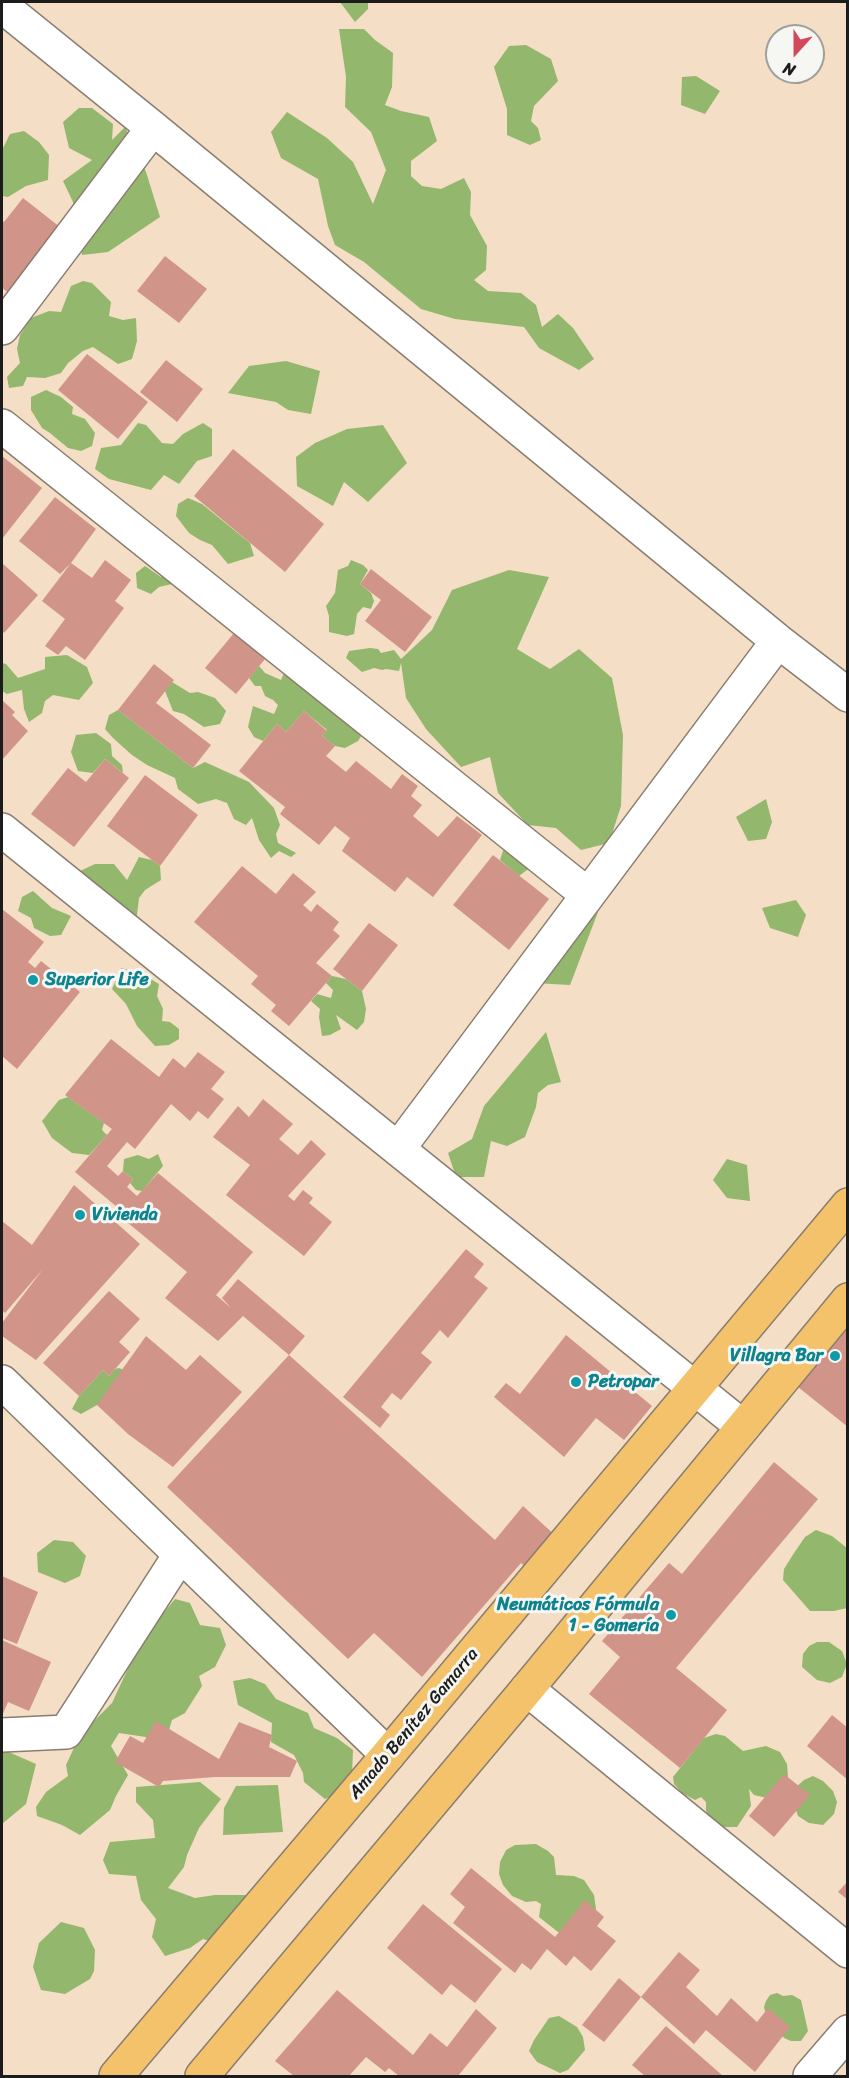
<!DOCTYPE html>
<html>
<head>
<meta charset="utf-8">
<style>
	body { margin:0 }
	#map { position:relative; width:849px; height:2078px; overflow:hidden; background:#f4dec5; font-family:Sriracha,sans-serif }
	canvas { display:block }
	.frame { position:absolute; inset:0; border:3px solid #1c1c1c; pointer-events:none }
	.north { position:absolute; left:765px; top:24px; width:60px; height:60px; box-sizing:border-box; background:#f6f6f2; border:2px solid #9f9f9c; border-radius:50%; rotate:201deg; font-size:16px; font-weight:700; line-height:24px; text-align:center; color:#1c1c1c }
	.north::after { content:''; display:block; margin:auto; width:21px; height:27px; background:#d1495b; clip-path:polygon(50% 0,100% 100%,50% 72%,0 100%) }
</style>
</head>
<body>
<div id="map">
<canvas width="849" height="2078"></canvas>
<div class="frame"></div>
<div class="north">N</div>
</div>
<script>
const c = document.querySelector('canvas').getContext('2d');
c.lineJoin = 'round';
function fill(path, color) { c.fillStyle = color; c.fill(path, 'evenodd'); }
const toPath = rows => new Path2D(rows.map(r => 'M' + r).join(''));
function strokePath(path, color, width, dash) { c.strokeStyle = color; c.lineWidth = width; c.lineCap = dash ? 'butt' : 'round'; c.setLineDash(dash || []); c.stroke(path); }
function drawText(font, color, halo, rows, align = 'center') {
  c.font = font + ' Sriracha,sans-serif'; c.lineWidth = 6; c.setLineDash([]); c.textBaseline = 'middle'; c.strokeStyle = halo; c.fillStyle = color; for (const [text, x, y, turn = 0] of rows) {
    c.save(); c.translate(x, y); c.rotate((+turn || 0) * Math.PI / 180); c.textAlign = isNaN(turn) ? turn : align; if (halo) c.strokeText(text, 0, 0); c.fillText(text, 0, 0); c.restore();
  }
}
const forest = toPath([
	[340,2,368,2,368,9,355,22],
	[339,29,364,29,375,40,393,53,392,87,385,105,401,111,429,117,437,141,411,161,411,176,422,186,441,189,464,178,471,192,470,215,487,246,486,270,474,280,488,291,521,293,536,305,542,327,558,314,573,328,594,359,579,370,539,348,524,327,455,319,421,309,364,262,335,245,328,226,318,179,281,158,271,132,287,112,327,138,353,162,373,204,386,170,371,132,345,107,346,77],
	[526,45,551,59,558,81,534,106,531,121,538,128,541,140,530,145,507,135,507,109,494,67,509,46],
	[696,76,720,91,705,114,681,105,682,77],
	[79,108,92,108,113,124,112,140,125,127,146,172,160,217,108,252,82,255,73,202,63,181,92,160,69,148,63,122],
	[24,131,39,142,49,155,48,180,26,186,8,197,2,196,2,150,10,134],
	[83,281,92,283,111,302,109,316,123,320,136,318,137,341,132,359,118,364,93,347,83,351,68,363,61,373,45,378,27,377,23,386,9,388,7,377,20,363,17,349,20,335,31,318,49,311,61,312,71,286],
	[286,361,320,371,311,414,288,410,276,402,228,393,249,366],
	[46,390,61,397,73,407,72,414,85,419,95,433,92,446,81,451,68,448,50,433,42,428,31,410,31,397],
	[138,423,146,425,162,443,173,444,183,434,203,423,212,429,212,456,197,461,179,484,164,475,151,490,109,479,95,469,101,448,121,445],
	[383,425,407,463,368,502,344,482,333,506,297,486,296,457,315,443,347,429],
	[188,498,202,504,250,543,254,556,228,564,212,545,200,540,189,533,176,516,178,504],
	[351,560,363,565,368,570,360,584,371,593,374,601,371,609,363,607,357,614,354,634,347,636,329,632,329,616,326,606,335,593,338,570,348,566],
	[145,566,161,577,168,568,196,586,172,584,159,587,151,594,137,588,136,573],
	[509,570,549,577,517,649,550,669,579,649,612,678,623,735,621,806,609,843,581,850,556,828,528,825,498,793,490,757,461,767,426,729,406,698,401,663,399,671,386,669,382,670,374,668,362,672,346,658,349,651,370,648,378,649,381,653,394,650,401,659,432,630,452,590],
	[67,655,87,667,93,683,79,700,53,695,45,701,42,713,29,722,24,709,22,690,7,694,2,691,2,663,6,664,18,678,45,669,45,657],
	[259,666,265,673,281,680,284,673,364,732,358,741,345,748,335,746,322,736,327,730,304,711,286,732,277,724,263,741,254,737,248,727,253,706,274,714,278,705,273,700,265,696,261,686,255,686,249,678],
	[172,682,190,693,198,692,215,698,226,711,220,724,204,727,184,714,173,711,165,691],
	[118,710,193,768,205,762,249,782,274,808,280,825,276,834,278,843,296,853,291,857,279,851,271,858,259,840,252,818,246,825,234,819,227,803,216,799,198,804,178,789,175,778,147,765,132,755,113,738,105,729,109,715],
	[96,733,111,744,112,756,122,765,123,773,105,759,93,773,78,771,71,752,76,735],
	[766,799,772,822,766,839,748,841,736,817],
	[504,848,535,864,519,876,500,860],
	[139,857,152,860,160,866,161,880,145,890,139,898,137,915,129,921,82,880,80,871,95,864,114,864,127,880],
	[33,891,52,908,71,916,61,935,50,936,34,928,31,918,18,911,22,897],
	[796,900,806,915,798,937,770,928,762,908],
	[598,912,570,985,533,983,556,913],
	[121,968,142,974,159,984,157,996,163,1009,162,1021,170,1022,179,1029,179,1039,169,1045,155,1046,137,1026,126,1004,112,989],
	[332,976,346,979,362,991,366,1009,364,1022,357,1030,336,1015,341,1029,330,1035,322,1036,319,1017,320,1009,311,1001,317,994,331,998,333,990,326,983],
	[546,1032,561,1082,548,1085,538,1093,536,1107,525,1137,507,1146,491,1141,484,1177,456,1177,448,1153,472,1139,484,1106],
	[68,1097,104,1123,102,1130,107,1135,89,1155,72,1153,52,1138,42,1121,59,1100],
	[158,1154,163,1166,142,1191,136,1190,130,1183,133,1179,123,1171,124,1159,138,1155,149,1159],
	[727,1159,747,1165,750,1201,727,1198,713,1180],
	[119,1368,137,1376,120,1410,97,1405,81,1414,72,1409,79,1396,103,1370,109,1376,115,1369],
	[816,1530,832,1536,847,1548,847,1608,834,1611,810,1611,783,1580,784,1569,794,1553,805,1537],
	[54,1540,73,1542,86,1556,80,1576,65,1583,38,1572,37,1553],
	[175,1599,190,1603,200,1625,220,1628,226,1645,215,1667,199,1676,202,1686,185,1713,172,1720,166,1740,119,1733,111,1746,128,1775,116,1796,110,1810,80,1835,62,1825,37,1816,36,1807,46,1792,68,1776,66,1765,80,1735,112,1703,145,1632,156,1622],
	[817,1642,829,1642,842,1651,847,1664,842,1677,830,1683,817,1680,802,1667,803,1654,809,1646],
	[250,1678,265,1684,276,1699,308,1713,314,1728,337,1738,353,1750,352,1775,345,1790,325,1799,304,1782,303,1773,294,1755,271,1742,272,1723,238,1705,233,1681],
	[716,1734,725,1736,743,1751,766,1746,780,1752,787,1764,788,1777,782,1788,771,1799,754,1795,749,1789,751,1806,737,1827,724,1827,711,1820,706,1811,706,1802,701,1797,695,1800,682,1793,674,1784,673,1777,704,1738],
	[2,1749,36,1764,26,1804,2,1824],
	[813,1776,823,1781,833,1791,837,1802,834,1814,823,1825,809,1823,798,1816,792,1798,795,1788,804,1780],
	[200,1782,221,1799,199,1828,187,1855,184,1867,168,1888,195,1898,215,1895,250,1895,227,1946,203,1939,190,1948,165,1956,152,1937,156,1919,141,1900,136,1876,109,1874,103,1860,110,1842,155,1838,153,1820,136,1802,136,1787],
	[278,1785,283,1832,223,1835,224,1808,236,1786],
	[536,1844,548,1851,554,1857,556,1875,574,1876,584,1880,594,1895,596,1909,592,1919,563,1936,539,1917,541,1904,536,1901,526,1902,512,1896,503,1885,499,1874,500,1862,506,1850,515,1845],
	[61,1922,84,1928,95,1950,94,1971,90,1979,65,1994,41,1990,33,1967,39,1943],
	[777,1993,783,1996,792,1995,801,2000,808,2031,801,2041,791,2041,784,2038,766,2016,764,2007,766,2001,770,1995],
	[559,2016,577,2027,583,2037,585,2050,568,2070,560,2073,537,2062,529,2051,534,2040,549,2018]
]);
const building = toPath([
	[23,198,65,231,13,296,2,288,2,220,4,222],
	[165,256,207,289,179,323,137,291],
	[87,354,148,402,118,439,58,390],
	[166,360,203,389,177,422,140,392],
	[233,449,324,524,285,572,194,496],
	[2,456,42,488,2,539],
	[55,497,96,529,71,563,92,578,105,560,131,580,115,601,124,608,85,660,66,646,58,655,45,646,65,619,42,601,71,563,60,574,19,541],
	[2,563,38,595,4,633,2,630],
	[371,569,432,617,405,652,365,621,381,600,360,584],
	[234,633,265,659,236,694,205,668],
	[154,664,174,680,156,703,211,745,193,768,118,710],
	[2,700,15,712,12,715,28,731,2,760],
	[304,711,327,731,322,736,335,746,326,756,346,772,356,761,391,789,402,774,418,786,411,796,422,805,413,816,438,837,457,816,482,835,433,897,407,877,395,892,342,851,350,838,335,826,319,845,280,814,285,807,239,771,277,724,286,732],
	[105,759,129,778,74,847,31,814,68,768,86,782],
	[145,775,198,815,160,866,107,826],
	[493,855,549,899,509,950,453,905],
	[242,866,276,894,293,873,316,892,303,905,311,912,317,904,339,922,333,930,340,936,316,963,332,976,289,1026,271,1011,276,1005,251,984,258,976,194,922],
	[2,909,44,942,28,962,35,968,41,961,80,992,17,1069,2,1056],
	[369,923,398,945,362,991,333,969],
	[111,1039,159,1077,173,1058,185,1068,198,1052,225,1072,211,1089,224,1099,208,1119,198,1111,190,1121,171,1104,135,1149,127,1142,107,1166,118,1176,123,1171,133,1179,127,1187,137,1196,158,1173,253,1252,216,1295,231,1308,222,1298,238,1279,305,1336,289,1355,243,1316,218,1341,165,1298,187,1272,121,1217,123,1212,75,1172,112,1129,65,1095],
	[263,1099,293,1124,279,1139,298,1155,311,1140,326,1154,288,1196,294,1201,303,1190,313,1198,309,1203,332,1222,304,1256,226,1195,250,1165,213,1137,238,1106,249,1117],
	[74,1185,140,1244,36,1360,2,1336,2,1323,43,1269,5,1313,2,1310,2,1221,32,1245],
	[466,1249,484,1264,474,1277,488,1288,448,1338,440,1330,421,1353,432,1362,401,1400,392,1393,381,1407,390,1415,380,1428,343,1397],
	[109,1291,140,1319,119,1342,130,1352,109,1376,103,1370,79,1396,43,1363],
	[848,1325,848,1427,798,1387],
	[566,1335,652,1406,624,1440,596,1418,564,1457,494,1397,506,1383,520,1394],
	[146,1336,186,1370,200,1355,242,1392,173,1467,128,1434,97,1405],
	[289,1355,495,1540,523,1506,557,1537,529,1570,521,1563,422,1677,374,1633,348,1659,167,1487],
	[774,1462,818,1499,676,1668,727,1710,680,1768,589,1694,620,1657,602,1641,669,1563,682,1574],
	[2,1576,38,1592,17,1644,2,1638],
	[2,1640,51,1662,29,1711,8,1702,2,1716],
	[832,1715,848,1728,848,1780,807,1746],
	[156,1721,219,1759,239,1722,272,1735,269,1747,297,1761,290,1777,215,1777,163,1781,159,1787,115,1762,130,1736,143,1743],
	[784,1774,810,1795,774,1837,749,1816],
	[471,1868,555,1937,585,1900,604,1917,597,1926,616,1941,591,1971,574,1956,566,1966,547,1949,531,1970,522,1963,515,1973,453,1923,465,1907,450,1894],
	[848,1881,848,1900,838,1892],
	[423,1904,502,1969,475,2003,451,1984,442,1995,387,1948],
	[679,1952,700,1970,686,1987,717,2016,731,1998,757,2022,768,2008,790,2027,755,2072,706,2030,694,2044,641,1997],
	[619,1978,641,1997,604,2042,582,2025],
	[337,1990,413,2055,430,2033,447,2047,476,2009,497,2028,458,2076,399,2076,389,2068,385,2072,366,2057,349,2076,294,2076,275,2061],
	[666,2026,723,2076,645,2076,632,2065]
]);
const minor = toPath([
	[2,6,153,128,778,641,848,695],
	[2,328,153,128],
	[2,426,588,895],
	[2,830,743,1427],
	[398,1149,778,641],
	[2,1382,388,1755],
	[527,1689,848,1951],
	[2,1735,66,1732,180,1555],
	[810,2076,848,2032]
]);
const major = toPath([
	[116,2076,388,1755,848,1205],
	[202,2076,527,1689,848,1300]
]);
const markers = [
	[33,980,6,"#0f9aa8"],
	[80,1215,6,"#0f9aa8"],
	[835,1356,6,"#0f9aa8"],
	[576,1382,6,"#0f9aa8"],
	[671,1615,6,"#0f9aa8"]
];
const cultureNames = [
	["Superior Life",45,980],
	["Vivienda",92,1215],
	["Villagra Bar",823,1356,"right"],
	["Petropar",588,1382],
	["Neumáticos Fórmula",659,1605,"right"],
	["1 - Gomería",659,1626,"right"]
];
const streetNames = [
	["Amado Benítez Gamarra",414,1724,-50]
];
fill(forest, '#93b76c');
fill(building, '#d09489');
strokePath(minor, '#887d70', 36);
strokePath(major, '#887d70', 36);
strokePath(minor, '#fff', 33);
strokePath(major, '#f4c26a', 33);
for (const [x, y, r, color] of markers) { const dot = new Path2D(); dot.arc(x, y, r, 0, 2 * Math.PI); c.fillStyle = color; c.fill(dot); strokePath(dot, '#f6f6f2', 2); }
drawText('bold 18px', '#0d838f', '#f6f6f2', cultureNames, 'left');
drawText('18px', '#1c1c1c', '#f6f6f2', streetNames);
</script>
</body>
</html>
